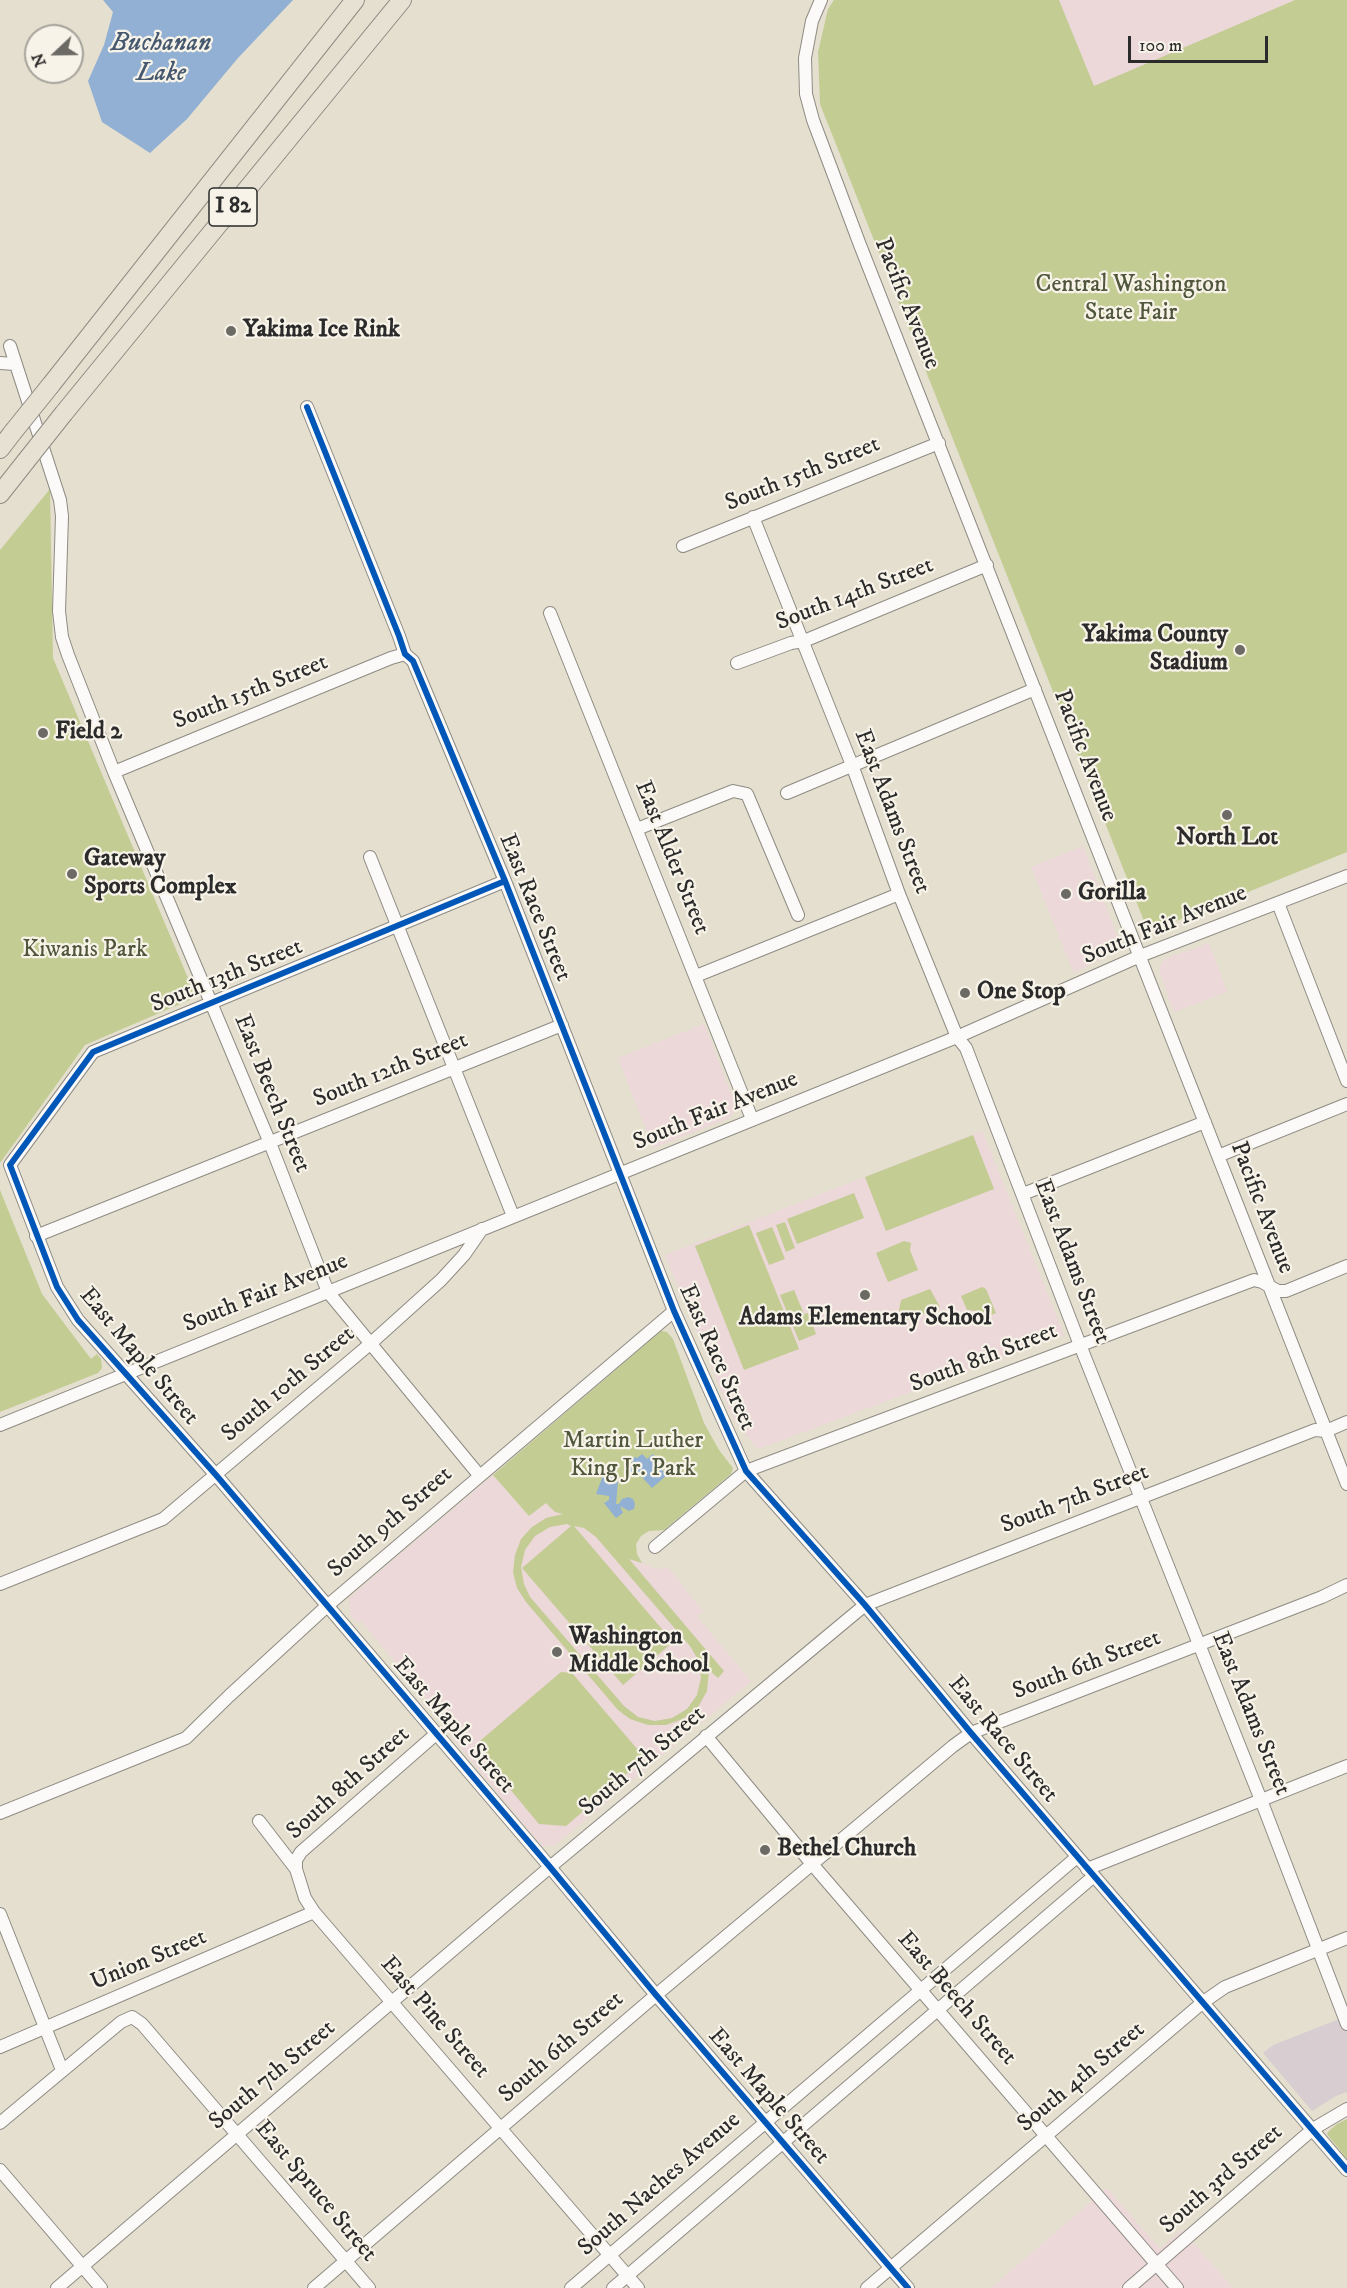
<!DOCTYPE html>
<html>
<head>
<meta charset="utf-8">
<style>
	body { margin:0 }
	#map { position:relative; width:1347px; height:2288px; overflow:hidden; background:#e5dfcf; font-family:"IM FELL DW Pica",serif }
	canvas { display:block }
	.north { position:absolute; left:24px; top:24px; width:60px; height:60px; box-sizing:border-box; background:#f7f3e8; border:2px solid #a5a39c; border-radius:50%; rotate:248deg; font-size:16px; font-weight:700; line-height:24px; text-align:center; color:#2b2b2b }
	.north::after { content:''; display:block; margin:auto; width:21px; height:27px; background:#6c6a64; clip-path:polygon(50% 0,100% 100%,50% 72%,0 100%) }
	.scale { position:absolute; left:1128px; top:36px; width:140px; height:27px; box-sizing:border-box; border:3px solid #2b2b2b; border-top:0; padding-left:8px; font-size:18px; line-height:21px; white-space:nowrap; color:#2b2b2b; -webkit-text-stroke:4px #f7f3e8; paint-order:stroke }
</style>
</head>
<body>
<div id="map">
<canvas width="1347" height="2288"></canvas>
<div class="north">N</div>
<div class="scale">100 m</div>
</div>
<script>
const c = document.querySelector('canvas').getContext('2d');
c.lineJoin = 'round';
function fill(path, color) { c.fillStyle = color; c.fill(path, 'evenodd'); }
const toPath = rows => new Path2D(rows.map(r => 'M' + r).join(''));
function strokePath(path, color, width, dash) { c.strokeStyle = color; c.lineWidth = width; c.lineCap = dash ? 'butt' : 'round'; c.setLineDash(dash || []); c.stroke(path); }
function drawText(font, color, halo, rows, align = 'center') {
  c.font = font + ' "IM FELL DW Pica",serif'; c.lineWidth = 4.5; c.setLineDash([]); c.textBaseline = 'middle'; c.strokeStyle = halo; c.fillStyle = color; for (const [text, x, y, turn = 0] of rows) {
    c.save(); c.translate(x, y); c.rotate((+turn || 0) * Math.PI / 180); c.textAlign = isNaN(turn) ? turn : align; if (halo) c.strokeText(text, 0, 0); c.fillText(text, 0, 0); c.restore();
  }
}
const built = toPath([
	[1059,0,1295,0,1094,87],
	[1083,846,1118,939,1115,952,1074,973,1031,867],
	[1209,943,1227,992,1174,1012,1160,973,1161,963,1165,959],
	[704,1024,736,1106,730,1118,653,1148,618,1058],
	[982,1131,1064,1335,758,1449,737,1424,730,1412,665,1255],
	[493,1475,528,1516,546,1503,579,1516,628,1558,656,1569,669,1568,703,1612,697,1616,751,1681,555,1845,542,1846,454,1740,457,1736,362,1622,357,1623,350,1614,349,1598],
	[1107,2188,1160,2249,1182,2230,1233,2288,991,2288]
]);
const industrial = toPath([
	[1347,2016,1347,2092,1336,2096,1312,2111,1263,2053,1273,2045]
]);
const green = toPath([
	[834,0,1059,0,1094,86,1295,0,1347,0,1347,852,1159,928,1144,921,820,104,818,52,828,9],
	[50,489,53,658,193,990,192,999,85,1045,0,1163,0,550],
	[973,1135,994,1189,886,1231,865,1177],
	[0,1190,42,1294,91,1359,97,1354,101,1359,102,1368,98,1373,0,1412],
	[854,1193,864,1218,797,1244,787,1219],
	[785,1222,795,1248,786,1252,776,1225],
	[749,1225,799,1349,744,1370,695,1246],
	[772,1227,785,1259,769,1265,756,1233],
	[904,1241,911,1243,910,1250,918,1270,888,1282,876,1253],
	[982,1287,986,1289,996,1313,984,1318,977,1311,967,1310,961,1296],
	[930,1289,940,1307,909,1320,901,1316,899,1310,901,1300],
	[794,1290,804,1314,808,1313,816,1334,799,1341,780,1295],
	[661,1331,667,1332,673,1339,704,1423,719,1450,733,1468,731,1474,664,1530,649,1531,641,1536,636,1544,637,1554,642,1563,629,1559,724,1671,718,1678,709,1670,707,1691,698,1707,683,1719,666,1725,648,1725,630,1719,618,1710,526,1602,517,1588,513,1572,515,1555,521,1539,532,1527,546,1518,563,1514,555,1512,546,1503,529,1516,493,1475],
	[567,1524,571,1526,522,1568,623,1685,673,1642,574,1526,584,1528,596,1537,690,1646,699,1661,701,1678,697,1695,687,1709,672,1718,655,1721,638,1717,624,1706,530,1597,524,1584,521,1567,525,1550,535,1536,550,1527],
	[561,1672,572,1673,645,1758,566,1826,539,1824,474,1746],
	[1347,2119,1347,2159,1327,2134,1329,2131,1337,2124]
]);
const water = toPath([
	[103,0,293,0,238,58,187,119,150,153,102,122,88,81,104,45,113,12],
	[642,1454,647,1459,653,1454,660,1462,654,1469,658,1472,661,1469,667,1475,652,1488,640,1475,633,1476,629,1472,629,1466,633,1461,632,1459,635,1457,637,1458],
	[613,1470,618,1481,616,1504,619,1504,622,1499,628,1497,633,1499,635,1504,634,1509,629,1511,620,1506,623,1513,616,1518,604,1503,609,1500,609,1496,596,1494,602,1478]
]);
const minor = toPath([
	[821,0,812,21,805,58,806,94,813,120,860,245,1347,1484],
	[10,346,60,500,62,516,59,611,62,637,68,655,114,772,270,1143,328,1292,479,1475],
	[0,363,15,364],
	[307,407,399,636,405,654,413,661,505,881,674,1311,746,1471,865,1605,971,1733,1347,2170],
	[753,517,852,765,899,894,957,1037,966,1048,1080,1345,1261,1800,1347,2024],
	[683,546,939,443],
	[550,613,752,1119],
	[737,663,791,643,804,641,987,565],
	[114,772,391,658,405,654],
	[787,793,1035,689],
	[637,829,733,791,747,794,798,915],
	[370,857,513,1216],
	[505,881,93,1052,10,1165,57,1287,78,1320,216,1475,550,1867,656,1995,908,2288],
	[1278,903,1347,1081],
	[696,976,899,894],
	[1218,1156,1347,1104],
	[1023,1194,1205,1122],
	[36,1236,562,1025],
	[0,1425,957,1037,1140,956,1347,876],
	[655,1547,746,1471,1254,1280,1262,1282,1278,1291,1286,1291,1347,1266],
	[0,1584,163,1519,370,1344,441,1280,464,1255,482,1229],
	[706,1736,812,1864,1177,2288],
	[0,1813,186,1738,229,1696,327,1606,674,1311],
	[259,1821,296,1869,305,1898,314,1912,638,2288],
	[296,1869,296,1860,301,1852,436,1734],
	[1087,1869,1347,1766],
	[0,1914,62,2070],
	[0,2047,314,1912],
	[0,2123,121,2022,132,2017,142,2024,369,2288],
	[0,2170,101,2288],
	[57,2288,550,1867,865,1605,1315,1430,1326,1431,1347,1422],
	[314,2288,656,1995,953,1746,971,1733,1322,1597,1347,1585],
	[571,2288,1077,1857],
	[613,2288,1094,1876],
	[867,2288,1202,2003,1225,1987,1347,1938],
	[1129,2288,1313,2129,1347,2109]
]);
const highway = toPath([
	[50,386,355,0],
	[64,413,402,0],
	[0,449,13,432],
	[0,494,26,461]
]);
const highwayBridge = toPath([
	[13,432,50,386],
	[26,461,64,413]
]);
const cycleway = toPath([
	[307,407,399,636,405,654,413,661,505,881,674,1311,746,1471,865,1605,971,1733,1347,2170],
	[505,881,93,1052,10,1165,57,1287,78,1320,216,1475,550,1867,656,1995,908,2288]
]);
const markers = [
	[231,331,6,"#6c6a64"],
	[1240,650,6,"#6c6a64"],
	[43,733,6,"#6c6a64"],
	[1227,815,6,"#6c6a64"],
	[72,874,6,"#6c6a64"],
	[1066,894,6,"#6c6a64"],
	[965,993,6,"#6c6a64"],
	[865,1295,6,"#6c6a64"],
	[557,1652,6,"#6c6a64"],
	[765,1850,6,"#6c6a64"]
];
const shields = [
	[233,207,48]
];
const shieldNames = [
	["I 82",233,207]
];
const parkNames = [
	["Central Washington",1131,286],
	["State Fair",1131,314],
	["Kiwanis Park",85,951],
	["Martin Luther",633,1442],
	["King Jr. Park",633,1470]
];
const streetNames = [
	["Pacific Avenue",906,304,68],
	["South 15th Street",803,475,-22],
	["South 14th Street",855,595,-21],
	["South 15th Street",251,693,-22],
	["Pacific Avenue",1084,756,69],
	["East Adams Street",891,812,69],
	["East Alder Street",671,858,68],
	["East Race Street",534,908,68],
	["South Fair Avenue",1165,926,-22],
	["South 13th Street",227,977,-22],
	["South 12th Street",391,1071,-22],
	["East Beech Street",271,1094,68],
	["South Fair Avenue",716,1112,-22],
	["Pacific Avenue",1261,1208,69],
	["East Adams Street",1071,1262,69],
	["South Fair Avenue",266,1294,-22],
	["East Maple Street",138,1357,50],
	["East Race Street",716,1358,66],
	["South 8th Street",984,1359,-21],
	["South 10th Street",289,1385,-40],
	["South 7th Street",1075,1500,-21],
	["South 9th Street",391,1523,-41],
	["South 6th Street",1087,1666,-21],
	["East Adams Street",1250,1714,68],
	["East Maple Street",453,1726,49],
	["East Race Street",1002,1740,50],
	["South 7th Street",643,1762,-40],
	["South 8th Street",349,1784,-42],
	["Union Street",149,1961,-23],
	["East Beech Street",956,1999,49],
	["East Pine Street",434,2018,49],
	["South 6th Street",562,2048,-41],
	["South 7th Street",273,2076,-40],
	["South 4th Street",1082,2078,-40],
	["East Maple Street",768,2097,49],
	["South 3rd Street",1222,2180,-41],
	["South Naches Avenue",660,2185,-41],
	["East Spruce Street",315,2192,50]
];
const poiNames = [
	["Yakima Ice Rink",243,331],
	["Yakima County",1228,636,"right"],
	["Stadium",1228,664,"right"],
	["Field 2",55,733],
	["North Lot",1227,839,"center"],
	["Gateway",84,860],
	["Sports Complex",84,888],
	["Gorilla",1078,894],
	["One Stop",977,993],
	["Adams Elementary School",865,1319,"center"],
	["Washington",569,1638],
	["Middle School",569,1666],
	["Bethel Church",777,1850]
];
const waterNames = [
	["Buchanan",161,45],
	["Lake",161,75]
];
fill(built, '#ecd7d9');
fill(industrial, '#d8cdd0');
fill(green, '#c3cc93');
fill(water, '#91b0d4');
strokePath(minor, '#8e8b83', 14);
strokePath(highway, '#8e8b83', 20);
strokePath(minor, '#fbfaf8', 12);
strokePath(highway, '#e7e1d4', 18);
strokePath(highwayBridge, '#8e8b83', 20, []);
strokePath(highwayBridge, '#e7e1d4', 18);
strokePath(cycleway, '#0057b8', 6);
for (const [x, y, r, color] of markers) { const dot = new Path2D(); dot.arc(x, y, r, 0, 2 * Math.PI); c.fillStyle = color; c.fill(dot); strokePath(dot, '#f7f3e8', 2); }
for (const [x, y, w] of shields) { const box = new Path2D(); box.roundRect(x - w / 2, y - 19, w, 38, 4.5); c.fillStyle = '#f7f3e8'; c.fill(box); strokePath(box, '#2b2b2b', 1.5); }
drawText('bold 22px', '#2b2b2b', null, shieldNames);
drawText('24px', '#50573c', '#f7f3e8', parkNames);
drawText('24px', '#2b2b2b', '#f7f3e8', streetNames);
drawText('bold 24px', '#2b2b2b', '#f7f3e8', poiNames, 'left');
drawText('italic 26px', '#45586f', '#f7f3e8', waterNames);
</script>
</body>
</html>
